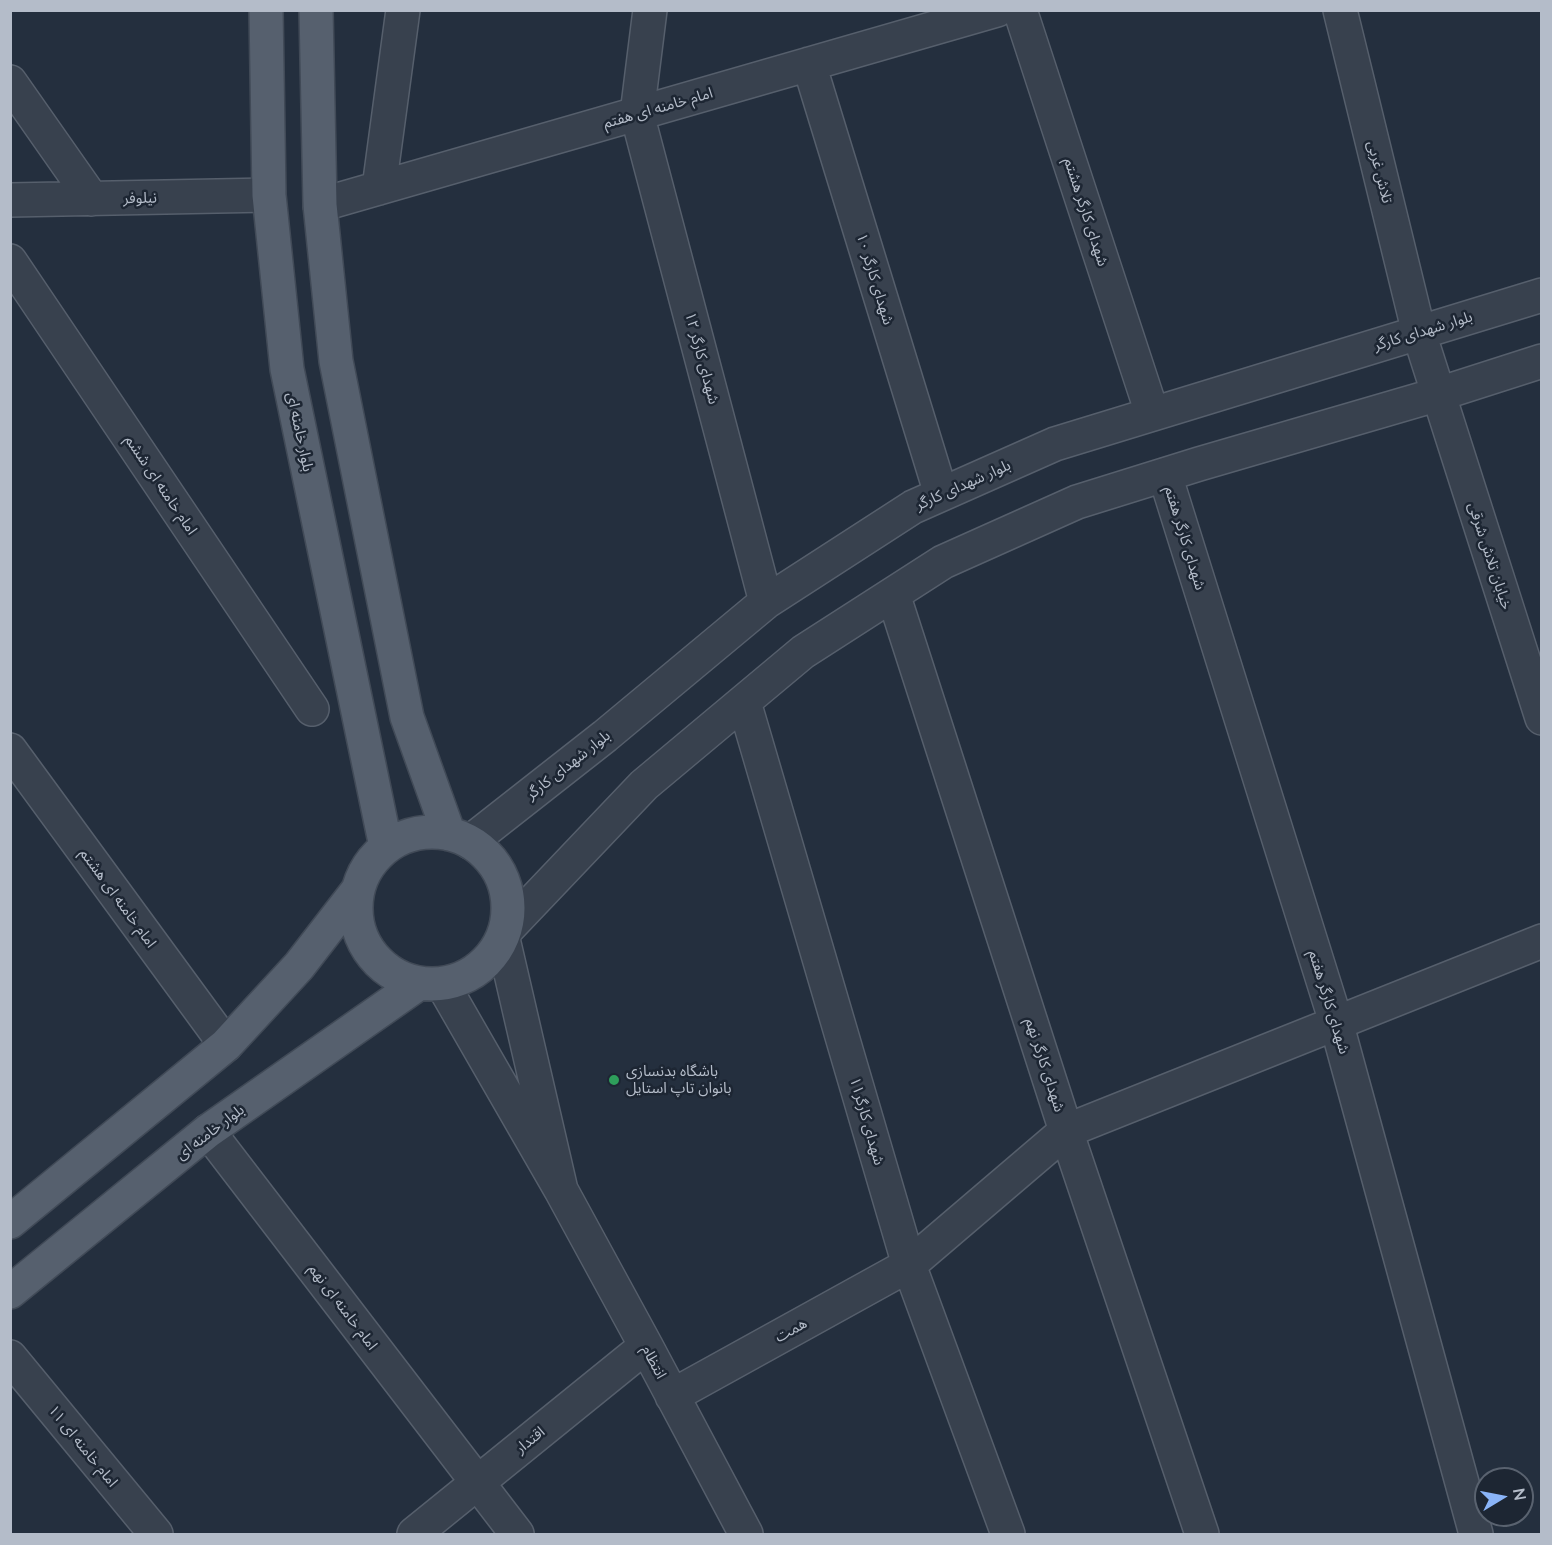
<!DOCTYPE html>
<html>
<head>
<meta charset="utf-8">
<style>
	body { margin:0 }
	#map { position:relative; width:1552px; height:1545px; overflow:hidden; background:#242f3e; font-family:Lato,sans-serif }
	canvas { display:block }
	.frame { position:absolute; inset:0; border:12px solid #b4bcc9; pointer-events:none }
	.north { position:absolute; left:1474px; top:1467px; width:60px; height:60px; box-sizing:border-box; background:#1d2633; border:2px solid #59626f; border-radius:50%; rotate:80deg; font-size:16px; font-weight:700; line-height:24px; text-align:center; color:#b4bcc9 }
	.north::after { content:''; display:block; margin:auto; width:21px; height:27px; background:#8ab4f8; clip-path:polygon(50% 0,100% 100%,50% 72%,0 100%) }
</style>
</head>
<body>
<div id="map">
<canvas width="1552" height="1545"></canvas>
<div class="frame"></div>
<div class="north">N</div>
</div>
<script>
const c = document.querySelector('canvas').getContext('2d');
c.lineJoin = 'round';
const toPath = rows => new Path2D(rows.map(r => 'M' + r).join(''));
function strokePath(path, color, width, dash) { c.strokeStyle = color; c.lineWidth = width; c.lineCap = dash ? 'butt' : 'round'; c.setLineDash(dash || []); c.stroke(path); }
function drawText(font, color, halo, rows, align = 'center') {
  c.font = font + ' Lato,"Noto Sans Arabic",sans-serif'; c.lineWidth = 5; c.setLineDash([]); c.textBaseline = 'middle'; c.strokeStyle = halo; c.fillStyle = color; for (const [text, x, y, turn = 0] of rows) {
    c.save(); c.translate(x, y); c.rotate((+turn || 0) * Math.PI / 180); c.textAlign = isNaN(turn) ? turn : align; if (halo) c.strokeText(text, 0, 0); c.fillText(text, 0, 0); c.restore();
  }
}
const minor = toPath([
	[650,10,637,114,766,602],
	[1020,10,1152,413],
	[1340,10,1419,333,1542,718],
	[809,64,941,494],
	[10,82,92,199],
	[379,188,403,10],
	[10,200,269,195],
	[320,205,997,10],
	[10,261,312,709],
	[1165,475,1336,1022,1476,1534],
	[893,594,1066,1131,1202,1534],
	[744,702,909,1265,1008,1534],
	[10,750,226,1045],
	[470,842,605,736,766,602,913,507,1055,444,1542,295],
	[505,931,644,785,803,652,943,562,1077,502,1199,464,1439,394,1542,361],
	[443,985,561,1190,503,939],
	[208,1131,517,1534],
	[561,1190,646,1346,746,1534],
	[10,1357,156,1534],
	[672,1396,909,1265,1066,1131,1542,941],
	[414,1534,646,1346]
]);
const major = toPath([
	[266,10,269,195,287,369,386,847],
	[316,10,320,205,336,361,407,717,449,834],
	'356 908a76 76 0 1 1 152 0a76 76 0 1 1-152 0Z',
	[10,1222,226,1045,299,966,357,891],
	[10,1292,208,1131,418,984]
]);
const markers = [
	[614,1080,6,"#2e9e5b"]
];
const streetNames = [
	["امام خامنه ای هفتم",658,108,-16],
	["تلاش غربی",1380,172,76],
	["نیلوفر",140,198,-1],
	["شهدای کارگر هشتم",1086,212,72],
	["شهدای کارگر ۱۰",875,279,73],
	["بلوار شهدای کارگر",1423,331,-17],
	["شهدای کارگر ۱۲",702,358,75],
	["بلوار خامنه ای",300,432,78],
	["امام خامنه ای ششم",161,485,56],
	["بلوار شهدای کارگر",963,485,-24],
	["شهدای کارگر هفتم",1185,538,73],
	["خیابان تلاش شرقی",1490,556,72],
	["بلوار شهدای کارگر",568,765,-38],
	["امام خامنه ای هشتم",118,898,54],
	["شهدای کارگر هفتم",1329,1002,73],
	["شهدای کارگر نهم",1045,1065,72],
	["شهدای کارگر۱۱",867,1121,74],
	["بلوار خامنه ای",210,1132,-37],
	["امام خامنه ای نهم",343,1307,53],
	["همت",791,1330,-29],
	["انتظام",654,1362,62],
	["اقتدار",530,1440,-39],
	["امام خامنه ای ۱۱",83,1446,51]
];
const poiNames = [
	["باشگاه بدنسازی",626,1071],
	["بانوان تاپ استایل",626,1088]
];
strokePath(minor, '#565f6c', 36);
strokePath(major, '#414a57', 36);
strokePath(minor, '#38414e', 33);
strokePath(major, '#56606e', 33);
for (const [x, y, r, color] of markers) { const dot = new Path2D(); dot.arc(x, y, r, 0, 2 * Math.PI); c.fillStyle = color; c.fill(dot); strokePath(dot, '#1d2633', 2); }
drawText('15px', '#b4bcc9', '#1d2633', streetNames);
drawText('15px', '#b4bcc9', '#1d2633', poiNames, 'left');
</script>
</body>
</html>
